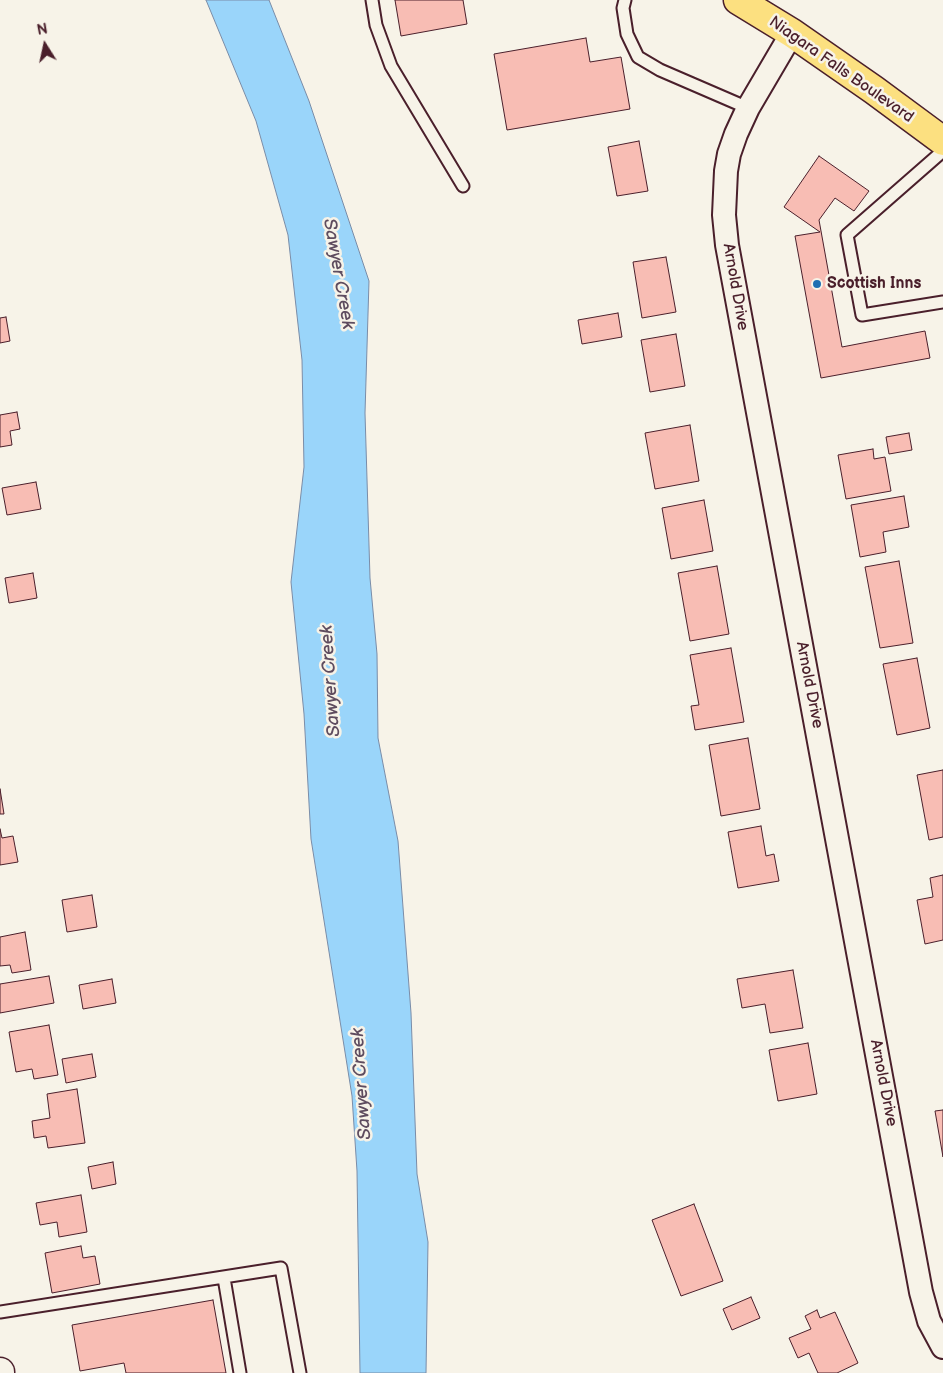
<!DOCTYPE html>
<html>
<head>
<meta charset="utf-8">
<style>
	body { margin:0 }
	#map { position:relative; width:943px; height:1373px; overflow:hidden; background:#f7f3e8; font-family:"Balsamiq Sans",sans-serif }
	canvas { display:block }
	.north { position:absolute; left:20px; top:20px; width:50px; height:50px; -webkit-text-stroke:4px #f7f3e8; paint-order:stroke; rotate:350deg; font-size:14px; font-weight:700; line-height:20px; text-align:center; color:#4a1f2b }
	.north::after { content:''; display:block; margin:auto; width:18px; height:22px; background:#4a1f2b; clip-path:polygon(50% 0,100% 100%,50% 72%,0 100%) }
</style>
</head>
<body>
<div id="map">
<canvas width="943" height="1373"></canvas>
<div class="north">N</div>
</div>
<script>
const c = document.querySelector('canvas').getContext('2d');
c.lineJoin = 'round';
function fill(path, color) { c.fillStyle = color; c.fill(path, 'evenodd'); }
const toPath = rows => new Path2D(rows.map(r => 'M' + r).join(''));
function strokePath(path, color, width, dash) { c.strokeStyle = color; c.lineWidth = width; c.lineCap = dash ? 'butt' : 'round'; c.setLineDash(dash || []); c.stroke(path); }
function drawText(font, color, halo, rows, align = 'center') {
  c.font = font + ' "Balsamiq Sans",sans-serif'; c.lineWidth = 5; c.setLineDash([]); c.textBaseline = 'middle'; c.strokeStyle = halo; c.fillStyle = color; for (const [text, x, y, turn = 0] of rows) {
    c.save(); c.translate(x, y); c.rotate((+turn || 0) * Math.PI / 180); c.textAlign = isNaN(turn) ? turn : align; if (halo) c.strokeText(text, 0, 0); c.fillText(text, 0, 0); c.restore();
  }
}
const water = toPath([
	[206,0,269,0,309,101,369,281,365,413,370,578,377,654,378,738,398,841,411,1013,417,1174,428,1242,426,1373,360,1373,357,1171,352,1096,311,839,304,714,291,582,304,467,302,360,288,235,256,121,206,0]
]);
const building = toPath([
	[395,0,463,0,467,24,401,36,395,0],
	[586,38,590,62,621,57,630,109,507,130,494,54,586,38],
	[639,141,648,191,617,196,608,147,639,141],
	[819,156,869,191,854,211,835,198,819,220,842,347,925,331,930,358,821,378,795,236,820,232,784,207,819,156],
	[666,257,676,312,642,318,633,262,666,257],
	[618,313,622,337,582,344,578,320,618,313],
	[6,317,10,341,0,343,0,318,6,317],
	[676,334,685,386,650,392,641,340,676,334],
	[17,412,20,429,10,431,12,445,0,447,0,415,17,412],
	[690,425,699,481,655,489,645,433,690,425],
	[909,433,912,450,889,454,886,437,909,433],
	[873,449,874,459,885,457,891,491,846,499,838,455,873,449],
	[36,482,41,509,7,515,2,488,36,482],
	[904,496,909,527,883,532,886,552,860,557,851,505,904,496],
	[704,500,713,551,671,559,662,508,704,500],
	[899,561,913,643,880,648,865,567,899,561],
	[717,566,729,634,690,641,678,573,717,566],
	[33,573,37,598,9,603,5,578,33,573],
	[731,648,744,722,695,730,691,706,699,705,690,655,731,648],
	[917,658,930,728,897,735,883,664,917,658],
	[748,738,760,809,721,816,709,745,748,738],
	[943,770,943,837,929,840,917,775,943,770],
	[0,789,4,814,0,814,0,789],
	[761,826,766,856,774,854,779,881,738,888,728,832,761,826],
	[0,829,2,838,13,836,18,862,0,865,0,829],
	[943,875,943,940,925,944,917,900,933,897,930,878,943,875],
	[92,895,97,927,67,932,62,900,92,895],
	[25,932,31,970,12,973,10,965,0,966,0,937,25,932],
	[793,970,803,1028,770,1033,765,1004,742,1008,737,979,793,970],
	[49,976,54,1003,0,1013,0,984,49,976],
	[112,979,116,1003,83,1009,79,985,112,979],
	[49,1025,58,1075,34,1079,32,1069,16,1072,9,1032,49,1025],
	[808,1043,817,1094,778,1101,769,1050,808,1043],
	[92,1054,96,1077,66,1083,62,1059,92,1054],
	[77,1089,85,1143,48,1148,46,1136,34,1138,32,1121,50,1118,47,1094,77,1089],
	[943,1110,943,1157,935,1111,943,1110],
	[113,1162,116,1184,92,1189,88,1167,113,1162],
	[81,1195,87,1232,59,1237,57,1222,40,1225,36,1203,81,1195],
	[694,1204,723,1281,681,1296,652,1220,694,1204],
	[81,1246,83,1258,95,1256,100,1284,52,1293,45,1253,81,1246],
	[751,1297,760,1318,732,1330,723,1309,751,1297],
	[213,1300,226,1373,126,1373,124,1363,80,1371,72,1325,213,1300],
	[817,1310,820,1318,835,1312,858,1363,837,1373,818,1373,809,1353,798,1358,789,1338,811,1329,805,1316,817,1310]
]);
const service = toPath([
	[372,0,376,25,391,66,463,186],
	[625,0,623,8,627,34,638,57,660,70,748,108],
	[943,151,847,235,862,315,943,302],
	[224,1278,240,1373],
	[0,1312,281,1268,300,1373]
]);
const minor = toPath([
	[792,33,748,108,736,134,729,154,726,171,724,215,727,245,921,1292,929,1321,943,1347]
]);
const tertiary = toPath([
	[0,1372,0,1373]
]);
const primary = toPath([
	[738,0,792,33,874,90,943,141]
]);
const markers = [
	[817,284,5,"#1f6fb2"]
];
const streetNames = [
	["Niagara Falls Boulevard",841,70,35],
	["Arnold Drive",735,287,80],
	["Arnold Drive",809,685,79],
	["Arnold Drive",883,1083,79]
];
const poiNames = [
	["Scottish Inns",827,284]
];
const waterNames = [
	["Sawyer Creek",338,274,80],
	["Sawyer Creek",331,681,-94],
	["Sawyer Creek",362,1084,-94]
];
fill(water, '#9ad5fa');
strokePath(water, '#7a8ca7', 1);
fill(building, '#f8bdb4');
strokePath(building, '#4a1f2b', 1);
strokePath(service, '#4a1f2b', 15);
strokePath(minor, '#4a1f2b', 26);
strokePath(tertiary, '#4a1f2b', 31);
strokePath(primary, '#4a1f2b', 31);
strokePath(service, '#f7f3e8', 11);
strokePath(minor, '#f7f3e8', 22);
strokePath(tertiary, '#f7f3e8', 28);
strokePath(primary, '#fce080', 28);
for (const [x, y, r, color] of markers) { const dot = new Path2D(); dot.arc(x, y, r, 0, 2 * Math.PI); c.fillStyle = color; c.fill(dot); strokePath(dot, '#f7f3e8', 2); }
drawText('16px', '#4a1f2b', '#f7f3e8', streetNames);
drawText('bold 16px', '#4a1f2b', '#f7f3e8', poiNames, 'left');
drawText('italic 18px', '#5e4c5f', '#f7f3e8', waterNames);
</script>
</body>
</html>
